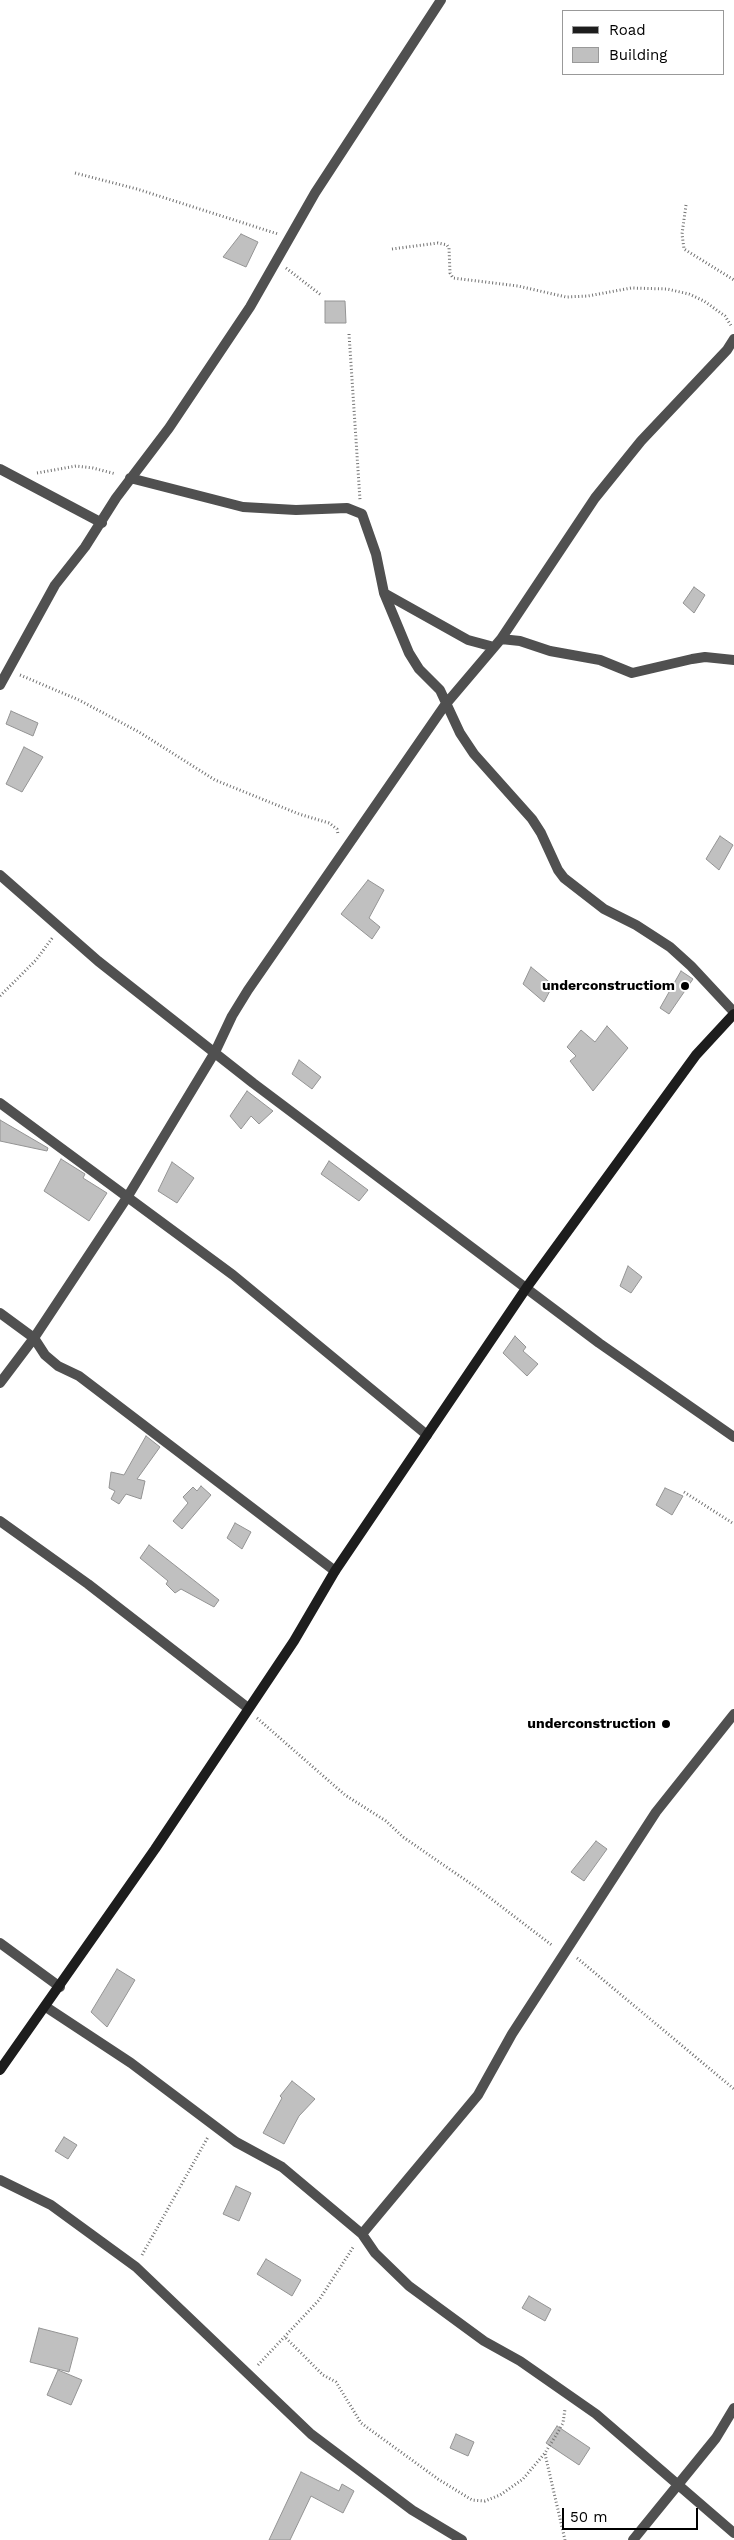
<!DOCTYPE html>
<html>
<head>
<meta charset="utf-8">
<style>
	body { margin:0 }
	#map { position:relative; width:734px; height:2540px; overflow:hidden; background:#fff; font-family:"Work Sans",sans-serif }
	canvas { display:block }
	.legend { position:absolute; left:562px; top:10px; width:162px; height:65px; box-sizing:border-box; background:#fff; border:1px solid #999; margin:0; padding:6px 9px; list-style:none; font-size:15px; color:#000 }
	.legend li { display:flex; align-items:center; gap:10px; height:25px }
	.legend b { width:25px; border:1px solid #999 }
	.scale { position:absolute; left:562px; top:2508px; width:136px; height:22px; box-sizing:border-box; border:2px solid #000; border-top:0; padding-left:6px; font-size:15px; line-height:18px; white-space:nowrap; color:#000; -webkit-text-stroke:4px #fff; paint-order:stroke }
</style>
</head>
<body>
<div id="map">
<canvas width="734" height="2540"></canvas>
<ul class="legend">
<li><b style="height:6px;background:#1d1d1d"></b>Road</li>
<li><b style="height:14px;background:#c0c0c0"></b>Building</li>
</ul>
<div class="scale">50 m</div>
</div>
<script>
const c = document.querySelector('canvas').getContext('2d');
c.lineJoin = 'round';
function fill(path, color) { c.fillStyle = color; c.fill(path, 'evenodd'); }
const toPath = rows => new Path2D(rows.map(r => 'M' + r).join(''));
function strokePath(path, color, width, dash) { c.strokeStyle = color; c.lineWidth = width; c.lineCap = dash ? 'butt' : 'round'; c.setLineDash(dash || []); c.stroke(path); }
function drawText(font, color, halo, rows, align = 'center') {
  c.font = font + ' "Work Sans",sans-serif'; c.lineWidth = 4; c.setLineDash([]); c.textBaseline = 'middle'; c.strokeStyle = halo; c.fillStyle = color; for (const [text, x, y, turn = 0] of rows) {
    c.save(); c.translate(x, y); c.rotate((+turn || 0) * Math.PI / 180); c.textAlign = isNaN(turn) ? turn : align; if (halo) c.strokeText(text, 0, 0); c.fillText(text, 0, 0); c.restore();
  }
}
const building = toPath([
	[241,234,258,242,246,267,223,257,241,234],
	[325,301,345,301,346,323,325,323,325,301],
	[694,587,705,595,694,613,683,603,694,587],
	[11,711,38,723,33,736,6,724,11,711],
	[24,747,43,757,22,792,6,784,24,747],
	[720,836,733,845,719,870,706,859,720,836],
	[368,880,384,890,369,918,380,927,372,939,341,914,368,880],
	[531,967,553,985,544,1002,523,984,531,967],
	[681,971,693,979,669,1014,660,1008,681,971],
	[607,1026,628,1048,593,1091,570,1061,576,1056,567,1047,581,1030,595,1042,607,1026],
	[299,1060,321,1077,312,1089,292,1074,299,1060],
	[247,1091,273,1111,259,1124,251,1116,241,1129,230,1116,247,1091],
	[0,1120,48,1148,47,1151,0,1141,0,1120],
	[61,1159,85,1174,83,1178,107,1193,89,1221,44,1191,61,1159],
	[329,1161,368,1190,359,1201,321,1174,329,1161],
	[172,1162,194,1178,177,1203,158,1191,172,1162],
	[628,1266,642,1277,631,1293,620,1286,628,1266],
	[515,1336,526,1347,523,1351,538,1364,527,1376,503,1353,515,1336],
	[146,1436,160,1447,137,1479,145,1481,141,1499,126,1494,119,1504,111,1499,115,1491,109,1488,111,1472,124,1475,146,1436],
	[201,1486,211,1495,182,1529,173,1521,188,1503,183,1497,193,1487,197,1491,201,1486],
	[665,1488,683,1496,672,1515,656,1505,665,1488],
	[235,1523,251,1532,242,1549,227,1538,235,1523],
	[149,1545,219,1600,214,1607,181,1589,175,1593,166,1584,168,1581,140,1558,149,1545],
	[596,1841,607,1849,584,1881,571,1872,596,1841],
	[117,1969,135,1980,107,2027,91,2012,117,1969],
	[292,2081,315,2099,299,2116,284,2144,263,2133,282,2098,280,2096,292,2081],
	[64,2137,77,2145,68,2159,55,2151,64,2137],
	[236,2186,251,2193,239,2221,223,2214,236,2186],
	[266,2259,301,2280,292,2296,257,2274,266,2259],
	[529,2296,551,2309,545,2321,522,2308,529,2296],
	[39,2328,78,2338,69,2372,30,2362,39,2328],
	[58,2370,82,2380,71,2405,47,2395,58,2370],
	[557,2426,590,2448,579,2465,546,2443,557,2426],
	[456,2434,474,2442,468,2456,450,2448,456,2434],
	[301,2472,339,2491,342,2484,354,2491,343,2513,311,2496,290,2540,269,2540,301,2472]
]);
const path = toPath([
	[75,173,137,189,278,234],
	[686,205,682,234,684,249,734,280],
	[392,249,438,243,447,245,449,248,450,273,453,278,518,286,566,297,588,296,631,288,667,289,689,294,704,301,725,316,732,327],
	[286,268,321,295],
	[349,334,360,500],
	[37,473,76,466,93,468,116,474],
	[20,675,79,700,139,732,215,780,299,814,329,823,337,829,338,834],
	[0,996,36,960,53,937],
	[684,1492,734,1524],
	[257,1718,345,1795,386,1821,403,1837,477,1888,553,1946],
	[577,1958,734,2089],
	[142,2255,208,2137],
	[286,2338,323,2375,336,2382,361,2423,438,2479,472,2500,485,2501,500,2495,523,2479,545,2453,558,2432,563,2423,565,2409],
	[258,2365,319,2300,354,2246],
	[545,2454,565,2540]
]);
const street = toPath([
	[0,469,102,523],
	[130,478,243,507,296,510,347,508,362,514,376,554,384,593,409,653,419,669,440,690,460,733,474,754,532,819,541,833,558,870,564,878,604,909,636,925,670,947,691,966,734,1012],
	[384,593,468,640,494,647],
	[501,639,520,641,550,651,600,660,632,673,692,659,705,657,734,660],
	[0,685,55,585,85,547,116,498,169,428,250,307,315,193,441,0],
	[0,875,98,961,253,1083,599,1343,734,1437],
	[0,1103,233,1275,427,1435],
	[0,1313,34,1338,45,1355,58,1366,79,1376,335,1571],
	[0,1383,34,1338,128,1196,215,1052,232,1016,248,990,445,705,501,639,595,498,641,441,727,350,734,339],
	[0,1521,88,1584,248,1708],
	[0,1943,60,1987],
	[46,2007,131,2063,236,2142,282,2167,362,2234,375,2253,409,2286,484,2341,520,2361,596,2414,734,2533],
	[0,2180,51,2205,136,2267,311,2434,412,2510,462,2540],
	[362,2234,478,2095,512,2034,656,1812,734,1714],
	[633,2540,716,2438,734,2408]
]);
const secondary = toPath([
	[0,2070,155,1849,294,1641,335,1571,527,1287,696,1055,734,1014]
]);
const markers = [
	[685,986,5,"#000"],
	[666,1724,5,"#000"]
];
const poiNames = [
	["underconstructiom",675,986],
	["underconstruction",656,1724]
];
fill(building, '#c0c0c0');
strokePath(building, '#949494', 1);
strokePath(path, '#727272', 3, [1, 2.5]);
strokePath(street, '#505050', 10);
strokePath(secondary, '#1d1d1d', 10);
for (const [x, y, r, color] of markers) { const dot = new Path2D(); dot.arc(x, y, r, 0, 2 * Math.PI); c.fillStyle = color; c.fill(dot); strokePath(dot, '#fff', 2); }
drawText('bold 14px', '#000', '#fff', poiNames, 'right');
</script>
</body>
</html>
